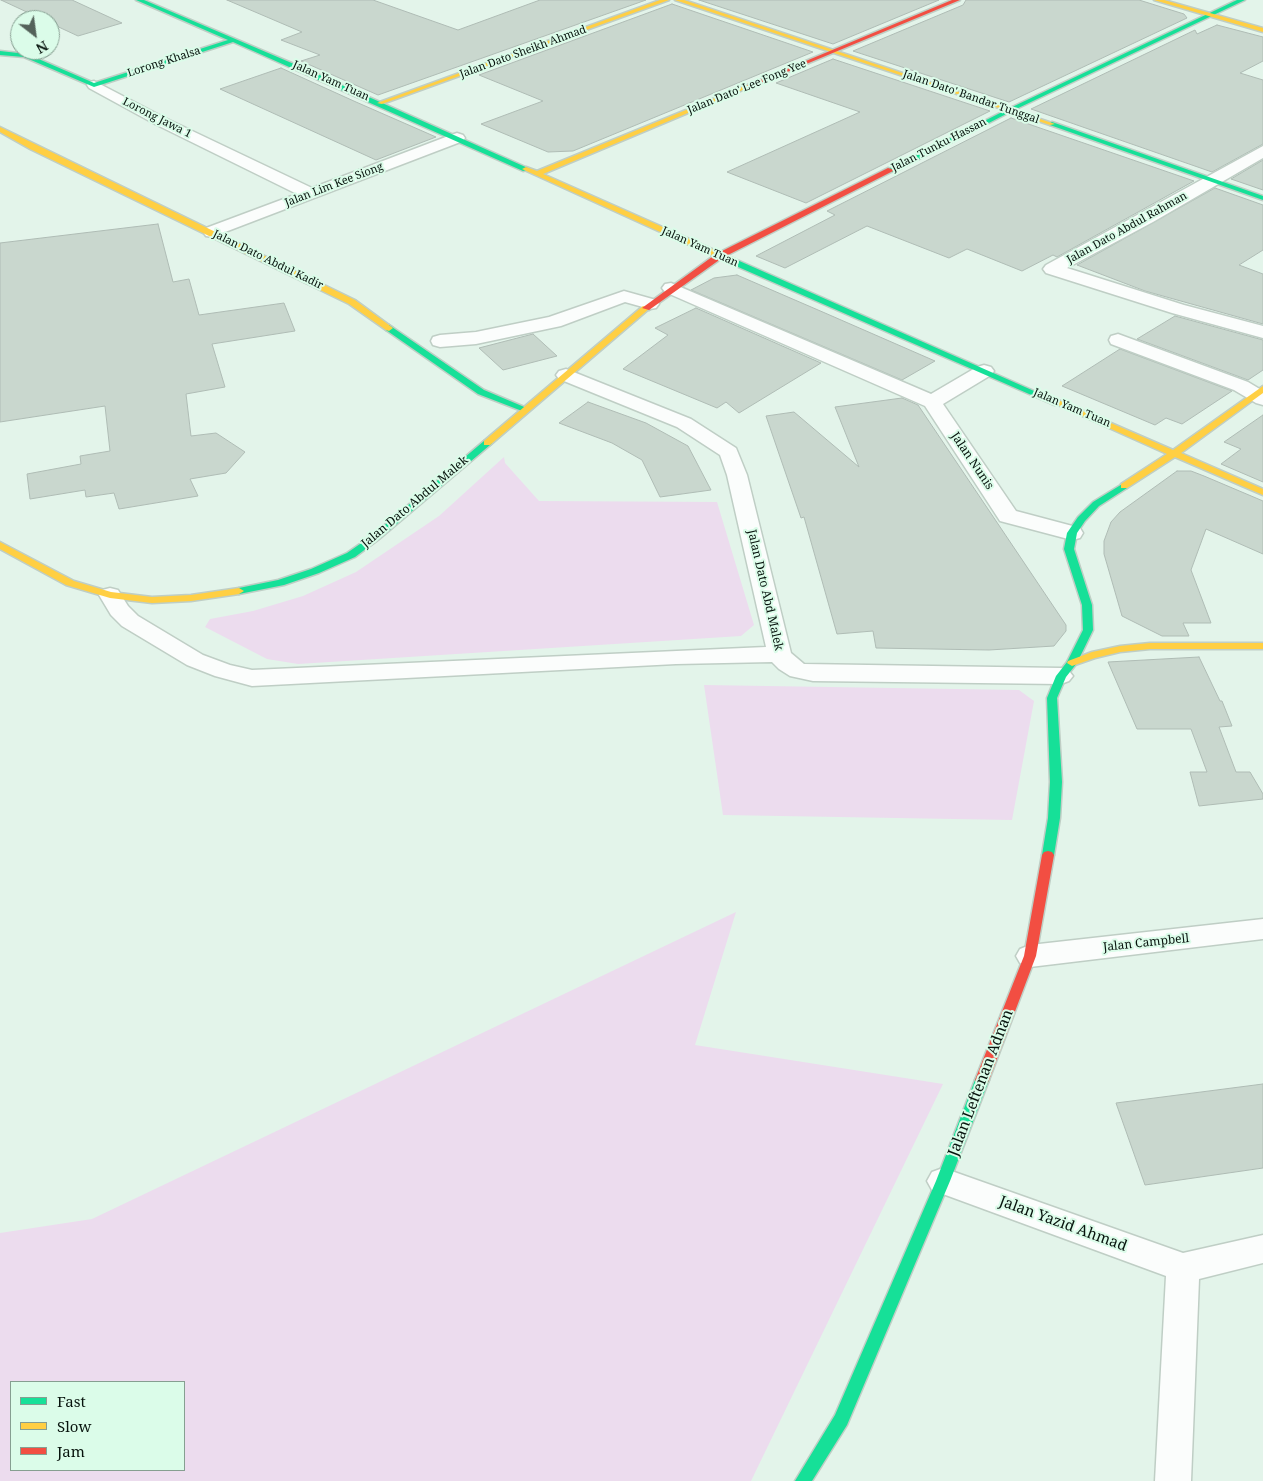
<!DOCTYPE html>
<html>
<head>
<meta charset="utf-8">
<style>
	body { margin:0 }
	#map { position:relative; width:1263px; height:1481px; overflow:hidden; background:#e3f4ea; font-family:"Noto Serif",serif }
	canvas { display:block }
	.legend { position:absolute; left:10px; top:1381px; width:175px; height:90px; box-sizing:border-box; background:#dbfce9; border:1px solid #869f91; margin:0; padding:6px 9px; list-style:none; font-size:15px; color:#07130d }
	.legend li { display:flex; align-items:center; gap:10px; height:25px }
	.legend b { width:25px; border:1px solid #869f91 }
	.north { position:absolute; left:10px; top:10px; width:50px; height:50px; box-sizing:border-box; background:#dbfce9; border:1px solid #869f91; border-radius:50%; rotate:150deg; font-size:14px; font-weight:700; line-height:20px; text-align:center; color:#07130d }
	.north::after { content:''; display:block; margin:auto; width:18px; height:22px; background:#54625a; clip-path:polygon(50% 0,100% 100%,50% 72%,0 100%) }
</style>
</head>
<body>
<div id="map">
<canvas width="1263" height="1481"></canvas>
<ul class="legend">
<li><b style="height:6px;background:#16e098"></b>Fast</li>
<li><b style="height:6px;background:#ffcf43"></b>Slow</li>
<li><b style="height:6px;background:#f24e42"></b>Jam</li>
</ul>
<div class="north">N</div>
</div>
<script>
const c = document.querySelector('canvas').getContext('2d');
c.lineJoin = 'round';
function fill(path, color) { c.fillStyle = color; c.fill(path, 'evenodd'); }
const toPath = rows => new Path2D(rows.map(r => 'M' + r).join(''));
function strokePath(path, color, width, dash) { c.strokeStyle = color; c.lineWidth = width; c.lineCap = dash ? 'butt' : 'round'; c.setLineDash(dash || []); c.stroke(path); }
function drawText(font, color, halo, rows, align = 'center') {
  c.font = font + ' "Noto Serif",serif'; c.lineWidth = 4; c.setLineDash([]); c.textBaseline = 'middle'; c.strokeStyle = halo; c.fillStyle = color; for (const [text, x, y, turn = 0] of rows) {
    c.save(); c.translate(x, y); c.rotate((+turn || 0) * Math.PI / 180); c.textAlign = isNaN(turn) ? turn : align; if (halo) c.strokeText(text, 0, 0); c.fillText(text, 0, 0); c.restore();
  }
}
const green = toPath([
	[504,457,505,463,539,501,717,502,754,625,741,636,298,664,267,659,205,627,210,619,253,611,303,596,356,572,439,516],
	[704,685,1019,690,1034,701,1012,820,723,815],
	[736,912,695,1045,943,1084,751,1481,0,1481,0,1233,92,1219],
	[184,1382,184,1470,11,1470,11,1382]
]);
const building = toPath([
	[1,0,72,0,122,23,78,36,50,23,50,20,44,20,1,0],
	[227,0,373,0,458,30,540,0,646,0,378,95,301,61,320,55,281,40,302,32,227,0],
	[699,0,939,0,833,44,699,0],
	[966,0,1139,0,1184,14,1187,18,1009,102,853,51,963,5,966,0],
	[672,4,813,52,573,151,548,152,481,124,543,101,479,75,672,4],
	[1217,25,1263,37,1263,61,1240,73,1263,80,1263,144,1212,172,1031,109,1195,30,1197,34,1217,25],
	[833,59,990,111,806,203,727,172,860,112,776,83,833,59],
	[281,68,356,102,436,137,376,160,220,89,281,68],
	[1011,118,1194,181,1057,257,1053,255,1022,271,967,249,949,258,867,226,785,268,756,256,835,215,827,211,1011,118],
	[1263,160,1263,190,1231,179,1263,160],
	[1215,188,1263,205,1263,250,1239,265,1263,274,1263,324,1145,291,1077,265,1215,188],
	[158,224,173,282,189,279,199,315,284,303,295,331,212,344,225,387,186,394,191,436,216,433,245,452,226,473,190,479,198,496,119,509,114,493,86,497,85,490,30,499,27,474,81,464,80,456,110,451,105,406,0,422,0,243,158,224],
	[737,275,825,313,935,361,902,380,691,290,714,278,737,275],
	[696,308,821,363,739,413,726,402,717,408,623,369,668,335,655,328,696,308],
	[1175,316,1263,340,1263,370,1248,380,1137,339,1175,316],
	[533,334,557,356,503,370,479,348,533,334],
	[1120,349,1232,391,1182,424,1166,418,1155,425,1062,386,1120,349],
	[902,398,918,405,1066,625,1066,631,1054,646,989,650,876,648,873,631,837,634,804,517,801,518,766,416,794,412,859,467,835,407,902,398],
	[588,402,646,423,688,446,711,490,660,497,642,460,612,443,559,423,588,402],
	[1263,415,1263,482,1221,464,1241,449,1224,442,1263,415],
	[1177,471,1191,471,1204,476,1263,501,1263,554,1206,529,1191,570,1211,623,1183,623,1189,636,1162,636,1122,616,1104,554,1104,541,1111,522,1120,512,1177,471],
	[1199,657,1220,701,1222,701,1232,726,1219,727,1236,772,1250,772,1263,794,1263,799,1199,806,1190,772,1207,772,1191,729,1137,729,1108,662,1199,657],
	[1263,1084,1263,1168,1145,1185,1116,1103,1263,1084]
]);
const street = toPath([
	[94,81,165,118,312,188,451,135,457,133,463,135,465,138,463,141,212,237,206,236,203,232,206,228,297,194,155,124,89,88,87,85,89,82,94,81],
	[1263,146,1263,158,1153,222,1067,268,1184,305,1263,326,1263,338,1172,313,1046,273,1043,269,1046,265,1263,146],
	[671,283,931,394,977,367,984,365,991,367,994,371,991,375,943,404,1016,511,1080,528,1083,533,1080,538,1072,540,1000,521,925,406,665,292,662,288,665,284,671,283],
	[624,291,656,300,659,304,656,308,650,309,625,302,561,326,476,344,440,347,433,345,431,341,433,337,440,335,476,332,549,317,624,291],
	[1118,334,1248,382,1263,391,1263,405,1256,403,1234,390,1111,344,1109,340,1111,336,1118,334],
	[566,369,691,419,736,448,747,475,791,653,804,664,1061,668,1069,671,1073,676,1069,681,1061,684,813,681,790,676,779,669,772,662,676,664,252,686,215,676,187,665,122,626,111,615,99,595,102,590,110,588,118,590,128,606,138,616,203,655,230,665,252,670,766,647,727,475,720,455,677,427,559,379,556,375,559,371,566,369],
	[1263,919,1263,939,1030,967,1020,963,1016,956,1020,949,1030,945,1263,919],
	[943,1168,1183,1253,1263,1235,1263,1263,1199,1279,1191,1481,1155,1481,1166,1276,932,1190,927,1181,932,1172,943,1168]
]);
const fast = toPath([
	[136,0,144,0,315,73,530,169,523,171,233,42,94,87,24,57,0,55,0,51,27,54,94,83,228,40,136,0],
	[1237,0,1245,0,1012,111,894,172,887,170,1008,109,1237,0],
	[1052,122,1263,196,1263,200,1050,125,1050,123,1052,122],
	[713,252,719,252,1059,402,1055,405,1052,404,713,256,713,252],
	[389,325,484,390,529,409,525,412,522,411,478,394,386,330,386,326,389,325],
	[487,440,492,443,490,445,379,539,355,557,319,573,284,585,239,594,234,591,239,588,278,580,311,569,347,553,373,535,484,441,487,440],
	[1124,483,1127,484,1127,488,1099,506,1085,521,1077,533,1074,549,1092,605,1093,630,1077,663,1066,677,1057,698,1062,782,1060,818,1054,855,1052,858,1048,859,1044,858,1042,855,1048,818,1050,782,1047,698,1056,676,1067,662,1083,630,1082,605,1064,549,1067,533,1078,517,1093,502,1124,483],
	[982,1075,987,1076,989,1080,950,1181,847,1425,812,1481,795,1481,835,1415,936,1181,975,1080,977,1076,982,1075]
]);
const slow = toPath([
	[660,0,669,0,382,104,377,103,660,0],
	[675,0,684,0,1055,124,1050,125,675,0],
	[1154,0,1164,0,1263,28,1263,32,1154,0],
	[747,85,752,86,543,174,719,252,719,256,713,256,522,169,526,167,537,171,747,85],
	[0,127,355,300,393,328,389,331,386,330,349,304,30,149,0,132,0,127],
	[643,306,650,308,490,445,484,445,484,441,643,306],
	[1263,386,1263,393,1181,453,1263,489,1263,495,1175,457,1127,488,1121,488,1121,484,1167,454,1051,402,1055,399,1058,400,1173,450,1263,386],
	[0,542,74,581,111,592,152,597,191,595,239,588,244,591,239,594,191,601,152,603,110,598,66,585,0,549,0,542],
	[1150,643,1263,643,1263,649,1150,649,1120,652,1095,658,1072,666,1067,663,1068,661,1092,652,1120,646,1150,643]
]);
const jam = toPath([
	[952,0,960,0,751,87,746,86,952,0],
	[888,168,895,170,722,258,649,310,642,308,716,254,888,168],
	[1048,851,1052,852,1054,855,1036,956,989,1080,987,1084,982,1085,977,1084,975,1080,1024,956,1042,855,1044,852,1048,851]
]);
const farStreetnames = [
	["Jalan Dato Sheikh Ahmad",523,52,-20],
	["Lorong Khalsa",164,62,-18],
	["Jalan Yam Tuan",331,81,24],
	["Jalan Dato' Lee Fong Yee",747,87,-22],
	["Jalan Dato' Bandar Tunggal",971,97,19],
	["Lorong Jawa 1",157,118,27],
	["Jalan Tunku Hassan",939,145,-27],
	["Jalan Lim Kee Siong",334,185,-21],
	["Jalan Dato Abdul Rahman",1127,228,-29],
	["Jalan Yam Tuan",700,247,24],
	["Jalan Dato Abdul Kadir",268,260,26],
	["Jalan Yam Tuan",1072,408,23]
];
const streetNames = [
	["Jalan Nunis",972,461,56],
	["Jalan Dato Abdul Malek",415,502,-40],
	["Jalan Dato Abd Malek",765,590,77],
	["Jalan Campbell",1146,943,-6]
];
const nearStreetnames = [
	["Jalan Leftenan Adnan",981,1083,-69],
	["Jalan Yazid Ahmad",1063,1224,20]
];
fill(green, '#ecdcee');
fill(building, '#c9d7ce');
strokePath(building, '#afbcb5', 1);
strokePath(street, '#bfcec5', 3);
strokePath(fast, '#bfcec5', 3);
strokePath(slow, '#bfcec5', 3);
strokePath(jam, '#bfcec5', 3);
fill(street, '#fbfdfc');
fill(fast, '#16e098');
fill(slow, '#ffcf43');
fill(jam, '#f24e42');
drawText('11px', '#07130d', '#dbfce9', farStreetnames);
drawText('12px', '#07130d', '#dbfce9', streetNames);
drawText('15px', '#07130d', '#dbfce9', nearStreetnames);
</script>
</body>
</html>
